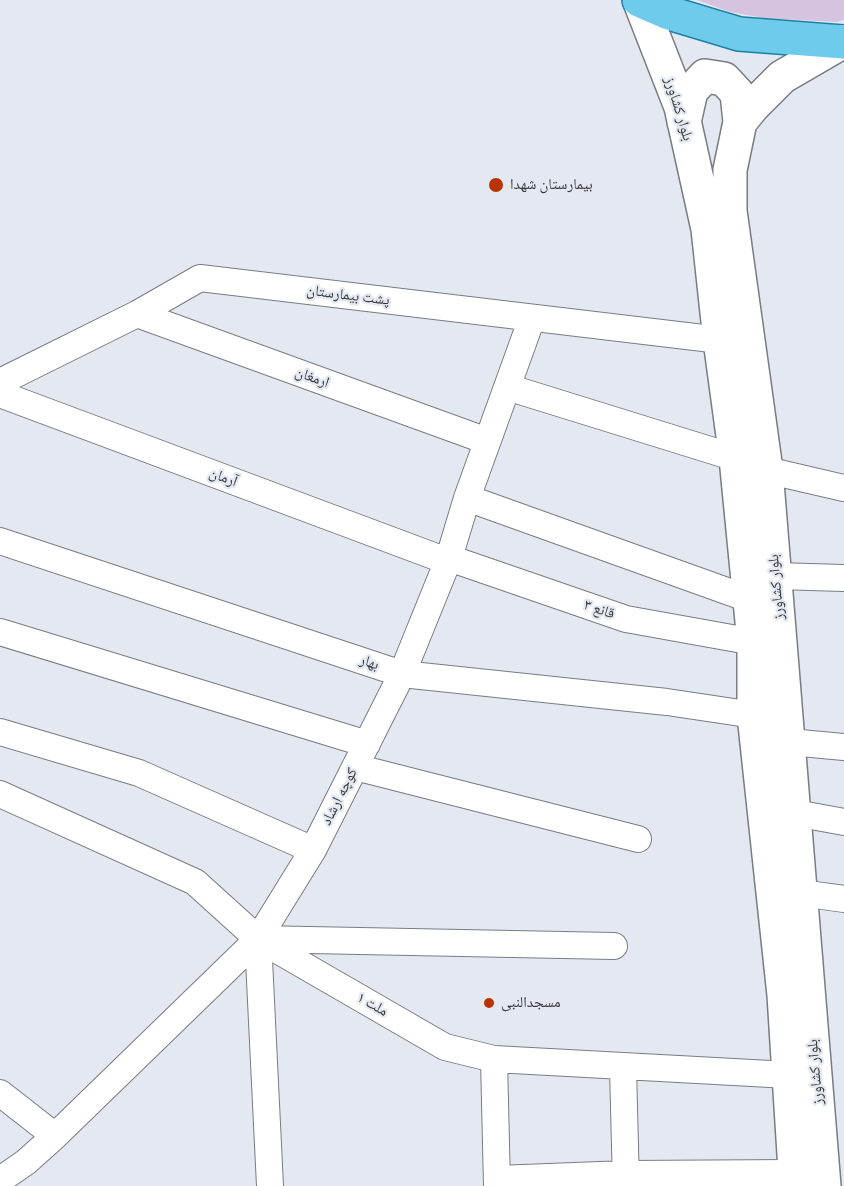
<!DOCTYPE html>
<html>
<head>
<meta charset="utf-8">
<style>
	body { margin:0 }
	canvas { display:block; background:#e4e9f1 }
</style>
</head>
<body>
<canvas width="844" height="1186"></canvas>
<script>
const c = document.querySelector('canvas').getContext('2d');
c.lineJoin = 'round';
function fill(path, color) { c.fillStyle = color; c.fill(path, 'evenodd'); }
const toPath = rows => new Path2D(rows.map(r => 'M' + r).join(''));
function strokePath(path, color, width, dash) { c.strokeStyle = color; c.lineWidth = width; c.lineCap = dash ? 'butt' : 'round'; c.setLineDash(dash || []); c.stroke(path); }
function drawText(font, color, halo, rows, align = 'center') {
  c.font = font + ' "Titillium Web","Noto Naskh Arabic",sans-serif'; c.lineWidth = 4.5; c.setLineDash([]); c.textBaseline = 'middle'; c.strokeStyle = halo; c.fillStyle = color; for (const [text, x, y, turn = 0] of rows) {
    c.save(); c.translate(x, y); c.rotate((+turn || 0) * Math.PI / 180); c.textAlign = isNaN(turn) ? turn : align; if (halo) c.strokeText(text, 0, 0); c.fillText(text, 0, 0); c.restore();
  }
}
const green = toPath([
	[697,0,844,0,844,20,836,22,764,18,730,12]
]);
const minor = toPath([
	[137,314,487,441],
	[0,382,137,314,200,278,720,340],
	[507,387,736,458],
	[0,394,447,561],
	[766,470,844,488],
	[467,498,749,599],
	[0,541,402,674,667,702,754,715],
	[449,558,626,619,754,642],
	[776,576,844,578],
	[0,632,367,744],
	[0,732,139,773,313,850],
	[790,742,844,747],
	[355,767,638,839],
	[0,794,195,882,258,939,445,1047,494,1059,789,1075],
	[795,813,844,822],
	[801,893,844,899],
	[494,1059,497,1186],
	[623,1067,626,1186],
	[0,1093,55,1136],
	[497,1179,626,1174,795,1173],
	[0,1180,26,1162,55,1136,258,939,313,850,402,674,449,558,467,498,532,318],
	[270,1186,258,939,614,946]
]);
const secondary = toPath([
	[640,2,681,107,708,229,720,340,736,458,754,642,754,715,784,995,796,1186],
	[684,122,691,91,705,76,724,79,737,93,740,122],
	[824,1186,766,470,730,211,730,170,740,122,753,106,782,77,842,42]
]);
const primary = toPath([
	[639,0,669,13,739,34,844,42]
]);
const markers = [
	[496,185,8,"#ba3200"],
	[489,1003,6,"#ba3200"]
];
const streetNames = [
	["بلوار کشاورز",678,109,73],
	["پشت بیمارستان",348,296,7],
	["ارمغان",312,378,20],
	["آرمان",223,478,21],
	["بلوار کشاورز",777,587,-95],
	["قانع ۳",599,610,19],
	["بهار",369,663,18],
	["کوچه ارشاد",340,797,-63],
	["ملت ۱",372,1005,30],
	["بلوار کشاورز",816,1072,-95]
];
const poiNames = [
	["بیمارستان شهدا",510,185],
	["مسجدالنبی",501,1003]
];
fill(green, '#d5c3df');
strokePath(minor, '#787c83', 28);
strokePath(secondary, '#787c83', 36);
strokePath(primary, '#1d81a6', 36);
strokePath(minor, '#fff', 26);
strokePath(secondary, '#fff', 33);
strokePath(primary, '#6fcbec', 33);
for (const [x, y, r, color] of markers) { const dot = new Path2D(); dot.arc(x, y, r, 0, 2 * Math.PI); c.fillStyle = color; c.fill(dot); strokePath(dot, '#e4e9f1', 2); }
drawText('15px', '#36383b', '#e4e9f1', streetNames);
drawText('15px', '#36383b', '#e4e9f1', poiNames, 'left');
</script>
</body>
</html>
